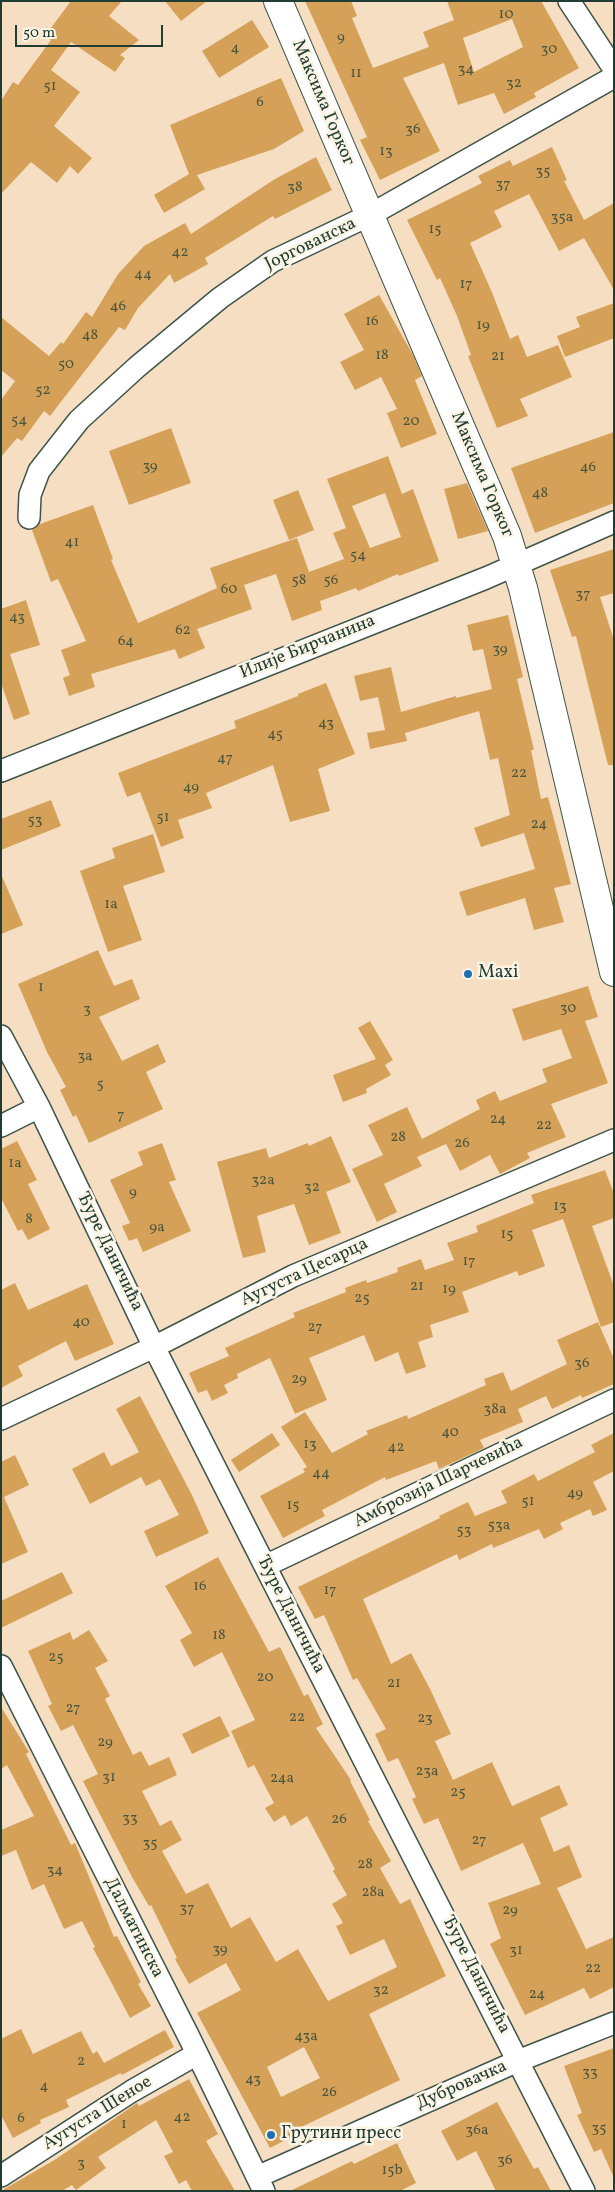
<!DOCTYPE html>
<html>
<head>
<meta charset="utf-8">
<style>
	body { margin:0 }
	#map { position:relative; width:615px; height:2192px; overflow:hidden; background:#f6dec3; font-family:Vollkorn,serif }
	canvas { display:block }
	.frame { position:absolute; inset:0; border:2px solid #1f3d34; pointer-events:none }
	.scale { position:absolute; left:15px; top:25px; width:148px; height:22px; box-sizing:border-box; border:2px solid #1f3d34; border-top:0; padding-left:6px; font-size:15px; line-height:18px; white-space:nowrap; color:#1f3d34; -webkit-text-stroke:4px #fcf5e5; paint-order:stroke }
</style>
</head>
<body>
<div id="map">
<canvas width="615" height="2192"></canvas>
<div class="frame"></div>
<div class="scale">50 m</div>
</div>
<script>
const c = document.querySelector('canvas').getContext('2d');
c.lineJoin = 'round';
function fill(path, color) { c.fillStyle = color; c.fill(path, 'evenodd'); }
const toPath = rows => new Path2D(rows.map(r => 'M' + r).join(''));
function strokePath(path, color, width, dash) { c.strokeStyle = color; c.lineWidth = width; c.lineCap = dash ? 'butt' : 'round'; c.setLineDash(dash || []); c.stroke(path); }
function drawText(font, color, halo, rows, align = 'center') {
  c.font = font + ' Vollkorn,serif'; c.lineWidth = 5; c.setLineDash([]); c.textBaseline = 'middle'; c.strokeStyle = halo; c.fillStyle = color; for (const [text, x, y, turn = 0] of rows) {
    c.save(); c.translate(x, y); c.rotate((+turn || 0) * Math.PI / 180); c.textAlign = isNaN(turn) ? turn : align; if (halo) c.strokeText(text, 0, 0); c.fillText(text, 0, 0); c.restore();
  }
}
const building = toPath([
	[71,1,122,1,109,16,139,40,120,55,125,58,115,72,71,42,51,70,80,92,54,126,92,158,78,174,70,166,57,183,31,162,1,194,1,101,13,82,18,85,51,40,45,36],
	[165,1,207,1,181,21],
	[305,1,351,1,357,16,352,18,373,68,429,47,423,32,454,20,447,1,541,1,579,68,534,93,536,97,504,114,494,93,458,105,444,63,403,78,440,151,380,180,360,140,367,137],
	[512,19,523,47,474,72,463,38],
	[252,20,269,47,219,78,202,51],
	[281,78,304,131,274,149,197,175,205,189,164,213,154,195,189,174,170,125],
	[552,147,567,180,564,181,584,220,614,203,614,290,584,238,559,251,529,194,494,211,502,227,470,243,491,290,510,339,518,335,527,357,558,345,572,377,520,399,528,416,497,428,468,356,471,355,457,316,440,278,437,280,407,220,482,183,478,176,510,160,513,166],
	[316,157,332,190,275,219,273,216,205,258,208,264,174,283,170,274,138,308,125,330,119,327,50,416,44,411,22,441,17,438,1,457,1,400,15,381,1,370,1,317,49,356,61,342,63,344,86,312,92,317,118,274,144,246,185,223,191,234,275,179],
	[379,295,413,355,422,376,415,380,437,434,401,448,387,413,397,409,381,377,355,390,340,362,364,350,344,314],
	[614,303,614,338,565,357,557,336,580,327,576,317],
	[171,428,191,483,129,505,109,451],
	[614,432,614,503,535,533,511,468],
	[388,456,402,494,413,489,439,561,399,576,398,574,358,591,356,588,320,601,322,610,292,621,276,574,244,585,252,609,197,629,205,648,179,659,175,649,91,674,95,687,69,696,63,678,70,675,61,650,86,641,58,579,51,582,32,530,40,524,93,505,113,559,111,560,138,623,217,588,210,568,297,538,309,572,344,559,333,533,346,528,327,479],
	[385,493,401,537,370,548,352,506],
	[467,483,488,531,458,539,444,489],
	[298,490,314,530,289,540,273,500],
	[614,549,614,593,600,597,614,640,614,765,608,765,576,636,572,637,550,570],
	[26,600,40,645,10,654,30,714,14,720,1,683,1,609],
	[508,615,523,677,517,679,534,750,531,750,541,799,548,797,571,884,554,888,564,922,534,930,525,898,467,916,459,892,535,869,524,833,481,847,474,828,510,815,498,758,490,760,479,711,405,733,407,741,370,749,367,733,385,730,378,697,360,701,354,676,391,667,401,712,456,696,456,698,492,689,483,649,473,651,467,625],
	[326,683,355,754,318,769,330,811,290,822,273,765,206,793,212,808,178,820,184,838,161,847,140,792,127,797,118,773,236,728,234,721,298,696,298,694],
	[51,800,61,826,1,850,1,819],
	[153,834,165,872,123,886,142,940,108,952,80,871,115,858,112,848],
	[1,874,23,925,1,934],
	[98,950,114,986,132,979,140,999,99,1017,122,1061,158,1044,166,1062,146,1072,163,1109,89,1143,76,1115,73,1117,60,1090,66,1087,47,1052,18,984],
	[588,986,598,1017,585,1021,608,1083,551,1104,566,1137,527,1153,530,1158,500,1174,490,1155,460,1171,446,1144,417,1157,422,1166,384,1184,397,1212,377,1222,352,1169,383,1155,368,1125,407,1107,422,1139,480,1109,476,1100,495,1091,500,1101,547,1082,542,1069,572,1058,561,1029,523,1041,512,1009],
	[370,1021,393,1060,385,1065,391,1075,366,1089,367,1093,343,1102,333,1075,376,1059,358,1028],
	[331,1136,351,1182,326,1192,341,1233,309,1245,294,1204,257,1216,266,1252,243,1258,217,1162,266,1148,269,1158,308,1143,309,1146],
	[17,1141,37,1180,28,1184,50,1229,28,1240,22,1229,18,1231,1,1198,1,1149],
	[162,1143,176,1180,169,1182,191,1231,143,1252,137,1238,129,1241,122,1226,130,1223,110,1180,143,1165,138,1152],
	[605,1170,614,1194,614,1218,592,1226,614,1286,614,1322,601,1327,563,1219,532,1230,545,1266,519,1276,517,1271,462,1292,469,1312,430,1325,433,1337,418,1342,426,1367,406,1374,398,1352,375,1362,364,1335,309,1358,327,1400,295,1414,270,1358,237,1374,238,1378,224,1385,228,1393,212,1401,207,1390,198,1393,189,1373,229,1356,225,1348,295,1317,293,1313,346,1292,345,1288,366,1280,367,1283,398,1272,397,1268,421,1259,425,1270,454,1260,447,1243,478,1232,476,1226,534,1203,531,1195],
	[15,1283,28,1310,87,1284,114,1344,75,1361,66,1341,18,1366,23,1376,1,1388,1,1290],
	[598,1322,614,1359,614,1384,582,1398,581,1395,552,1409,546,1396,518,1409,523,1422,480,1440,484,1448,439,1469,436,1461,386,1480,385,1477,322,1510,325,1516,283,1538,260,1496,305,1472,303,1469,307,1467,281,1427,305,1412,332,1453,368,1434,366,1431,407,1415,408,1419,486,1385,484,1379,503,1372,511,1391,567,1364,557,1340],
	[140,1396,192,1495,209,1533,156,1557,144,1531,179,1515,160,1479,146,1486,141,1477,90,1504,72,1469,104,1452,111,1466,139,1452,116,1409],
	[272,1433,280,1445,239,1472,231,1460],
	[614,1433,614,1471,593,1482,607,1510,593,1516,590,1509,560,1523,563,1529,544,1539,539,1529,493,1548,492,1544,459,1560,457,1554,363,1599,391,1664,411,1653,431,1691,451,1734,435,1741,453,1780,492,1762,512,1806,559,1785,568,1805,540,1818,554,1852,569,1845,582,1877,557,1888,586,1949,614,1937,614,1987,590,1999,584,1988,525,2015,490,1944,501,1938,488,1903,541,1884,523,1843,461,1871,438,1818,424,1824,412,1799,416,1797,398,1758,388,1762,375,1734,386,1729,357,1678,353,1680,324,1615,315,1619,298,1587,440,1518,439,1516,468,1502,475,1516,507,1503,501,1491,534,1474,538,1481,595,1452,591,1445],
	[15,1455,29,1485,4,1497,28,1552,1,1564,1,1462],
	[218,1557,269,1652,280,1647,304,1696,308,1694,323,1724,316,1728,351,1780,350,1781,370,1820,368,1821,391,1861,380,1868,400,1904,410,1899,446,1976,369,2014,400,2080,297,2129,299,2133,270,2148,197,2013,241,1990,226,1963,189,1984,175,1959,177,1958,151,1905,149,1906,132,1877,83,1781,98,1774,73,1725,61,1731,48,1706,52,1704,28,1651,70,1632,73,1640,89,1630,108,1661,95,1668,110,1696,105,1699,133,1755,141,1751,149,1766,169,1757,177,1775,142,1791,160,1826,171,1820,182,1840,162,1851,186,1894,208,1883,231,1928,250,1917,276,1962,298,1949,328,2001,397,1967,384,1939,350,1955,336,1926,343,1923,332,1904,347,1895,333,1871,335,1869,307,1816,291,1826,285,1815,274,1822,265,1808,274,1803,254,1765,248,1768,231,1731,255,1720,222,1652,194,1667,180,1640,192,1633,165,1586],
	[304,2047,320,2078,281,2097,267,2067],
	[62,1572,73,1593,1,1628,1,1601],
	[1,1707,29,1752,26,1754,71,1845,75,1843,114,1937,117,1936,141,1982,138,1984,151,2006,130,2018,93,1948,95,1947,82,1921,64,1929,44,1884,32,1890,16,1850,1,1856,1,1830,34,1816,7,1765,1,1769],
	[220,1716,230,1736,192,1754,182,1734],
	[21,2029,33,2054,81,2031,93,2054,97,2051,104,2063,165,2030,174,2047,122,2075,121,2073,66,2100,69,2107,40,2120,41,2123,13,2138,1,2115,1,2039],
	[614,2048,614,2178,601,2149,594,2152,577,2115,582,2113,564,2066],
	[189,2079,218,2134,206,2141,235,2191,192,2191,186,2180,179,2184,164,2156,173,2152,156,2120,98,2157,106,2168,76,2190,72,2185,62,2191,1,2191,56,2159,137,2103,139,2106],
	[497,2102,534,2169,538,2167,551,2191,496,2191,476,2151,457,2161,441,2131],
	[397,2143,416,2183,400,2191,290,2191,352,2161,354,2164]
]);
const minor = toPath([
	[569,1,614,69],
	[29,518,30,495,39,471,79,420,137,367,220,298,273,261,370,215,614,77],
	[1,771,486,578,614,522],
	[1,1036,39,1107,154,1347,265,1566,584,2191],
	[1,1126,39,1107],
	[1,1419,154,1347,293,1276,614,1140],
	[265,1566,614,1400],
	[1,1666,188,2035,264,2191],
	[1,2176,132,2091,197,2054],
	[257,2177,518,2061,614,2023]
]);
const tertiary = toPath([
	[278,1,507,536,523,588,614,972]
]);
const markers = [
	[468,974,5,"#1f6fb2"],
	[271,2135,5,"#1f6fb2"]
];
const numberNames = [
	["10",506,15],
	["9",341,38],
	["4",235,49],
	["30",549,50],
	["34",466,70],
	["11",356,74],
	["32",514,84],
	["51",50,87],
	["6",260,103],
	["36",413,130],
	["13",386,152],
	["35",543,172],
	["37",503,185],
	["38",295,188],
	["35a",562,218],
	["15",435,230],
	["42",180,253],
	["44",143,275],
	["17",466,285],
	["46",118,307],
	["16",372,322],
	["19",483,326],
	["48",90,336],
	["18",382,356],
	["21",498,357],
	["50",66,365],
	["52",43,391],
	["54",19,421],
	["20",411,422],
	["39",150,467],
	["46",588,468],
	["48",540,494],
	["41",72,543],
	["54",358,556],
	["58",299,581],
	["56",331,581],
	["60",229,590],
	["37",583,595],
	["43",17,618],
	["62",183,631],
	["64",126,642],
	["39",500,650],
	["43",326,724],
	["45",275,735],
	["47",225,759],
	["22",519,774],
	["49",191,788],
	["51",163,818],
	["53",35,821],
	["24",539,825],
	["1a",111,905],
	["1",41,988],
	["30",568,1009],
	["3",87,1010],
	["3a",85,1057],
	["5",100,1085],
	["7",121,1116],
	["24",498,1120],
	["22",544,1126],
	["28",398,1138],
	["26",462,1144],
	["1a",15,1164],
	["32a",263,1181],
	["32",312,1188],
	["9",133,1193],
	["13",560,1207],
	["8",29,1220],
	["9a",157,1228],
	["15",507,1235],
	["17",469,1262],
	["21",417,1287],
	["19",449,1290],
	["25",362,1299],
	["40",81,1323],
	["27",315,1328],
	["36",582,1364],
	["29",299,1380],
	["38a",495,1410],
	["40",450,1433],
	["13",310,1445],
	["42",396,1448],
	["44",321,1474],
	["49",575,1494],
	["51",528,1502],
	["15",293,1506],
	["53a",499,1526],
	["53",464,1531],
	["16",200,1587],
	["17",330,1591],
	["18",219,1636],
	["25",56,1658],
	["20",265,1678],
	["21",394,1684],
	["27",73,1709],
	["22",297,1718],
	["23",425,1719],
	["29",105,1743],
	["23a",427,1772],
	["31",109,1778],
	["24a",282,1779],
	["25",458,1793],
	["33",130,1819],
	["26",339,1820],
	["27",479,1841],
	["35",150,1844],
	["28",365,1865],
	["34",55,1871],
	["28a",373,1893],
	["37",187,1909],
	["29",510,1911],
	["39",220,1950],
	["31",516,1951],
	["22",593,1969],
	["32",381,1991],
	["24",537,1995],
	["43a",306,2037],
	["2",81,2062],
	["33",590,2073],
	["43",253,2080],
	["4",44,2087],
	["26",329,2093],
	["42",182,2118],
	["6",21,2119],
	["1",124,2125],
	["35",599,2129],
	["36a",477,2131],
	["36",505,2161],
	["3",81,2164],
	["15b",392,2171]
];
const streetNames = [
	["Максима Горког",322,103,67],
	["Јоргованска",311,245,-26],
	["Максима Горког",481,475,67],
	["Илије Бирчанина",308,648,-22],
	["Ђуре Даничића",109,1252,64],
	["Аугуста Цесарца",305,1273,-25],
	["Амброзија Шарчевића",439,1483,-26],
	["Ђуре Даничића",290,1615,63],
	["Далматинска",133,1928,63],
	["Ђуре Даничића",475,1975,63],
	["Дубровачка",462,2086,-24],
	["Аугуста Шеное",98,2114,-32]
];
const poiNames = [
	["Maxi",478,974],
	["Грутини пресс",281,2135]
];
fill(building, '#d5a158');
strokePath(minor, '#3f5549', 24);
strokePath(tertiary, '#3f5549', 30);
strokePath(minor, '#fff', 21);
strokePath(tertiary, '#fff', 28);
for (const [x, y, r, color] of markers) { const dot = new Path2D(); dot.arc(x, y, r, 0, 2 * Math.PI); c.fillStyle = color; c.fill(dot); strokePath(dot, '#fcf5e5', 2); }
drawText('15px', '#4c563d', null, numberNames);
drawText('18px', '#1f3d34', '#fcf5e5', streetNames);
drawText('18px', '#1f3d34', '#fcf5e5', poiNames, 'left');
</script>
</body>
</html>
